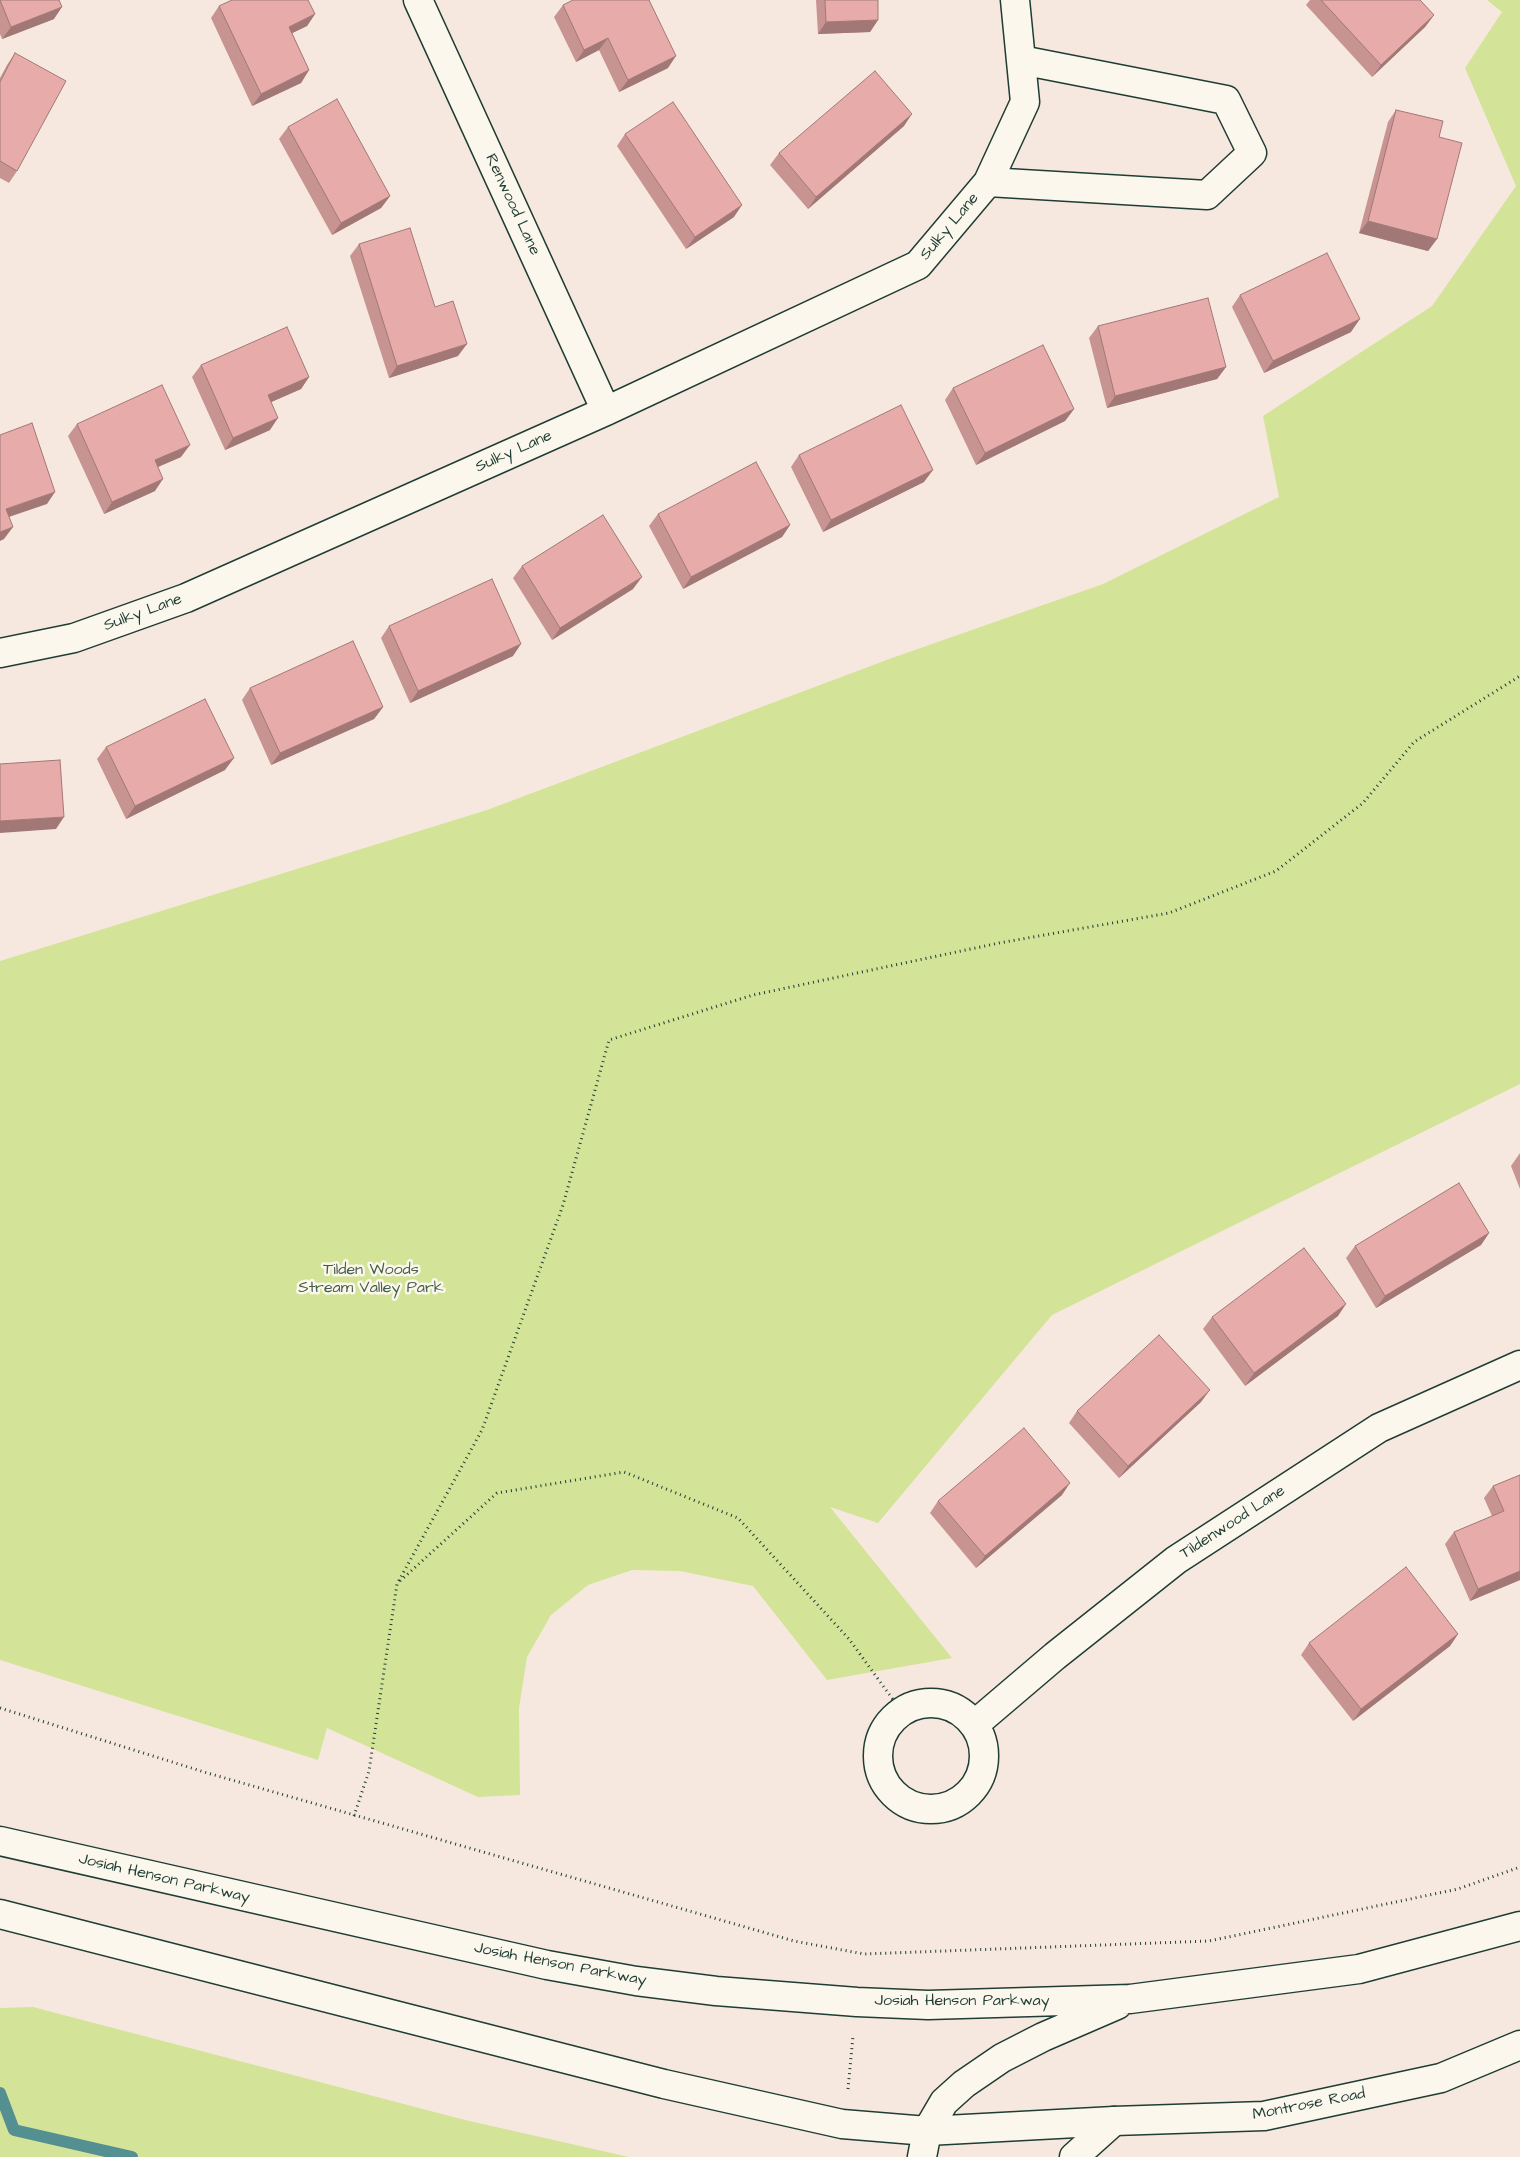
<!DOCTYPE html>
<html>
<head>
<meta charset="utf-8">
<style>
	body { margin:0 }
	canvas { display:block; background:#f7e8df }
</style>
</head>
<body>
<canvas width="1520" height="2157"></canvas>
<script>
const c = document.querySelector('canvas').getContext('2d');
c.lineJoin = 'round';
function fill(path, color) { c.fillStyle = color; c.fill(path, 'evenodd'); }
const toPath = rows => new Path2D(rows.map(r => 'M' + r).join(''));
function strokePath(path, color, width, dash) { c.strokeStyle = color; c.lineWidth = width; c.lineCap = dash ? 'butt' : 'round'; c.setLineDash(dash || []); c.stroke(path); }
function drawText(font, color, halo, rows, align = 'center') {
  c.font = font + ' "Architects Daughter",sans-serif'; c.lineWidth = 5; c.setLineDash([]); c.textBaseline = 'middle'; c.strokeStyle = halo; c.fillStyle = color; for (const [text, x, y, turn = 0] of rows) {
    c.save(); c.translate(x, y); c.rotate((+turn || 0) * Math.PI / 180); c.textAlign = isNaN(turn) ? turn : align; if (halo) c.strokeText(text, 0, 0); c.fillText(text, 0, 0); c.restore();
  }
}
const green = toPath([
	[1487,0,1520,0,1520,1084,1052,1315,878,1523,830,1507,952,1658,827,1680,753,1586,680,1571,632,1570,588,1585,551,1615,527,1657,519,1708,520,1795,478,1797,327,1728,318,1760,0,1660,0,961,487,810,892,658,1103,584,1279,497,1263,416,1432,306,1516,186,1465,68,1502,12],
	[33,2007,465,2120,629,2157,0,2157,0,2008]
]);
const stream = toPath([
	[0,2093,14,2130,132,2157]
]);
const path = toPath([
	[400,1581,497,1493,624,1472,738,1518,849,1639,902,1712],
	[0,1708,204,1772,794,1941,864,1954,1209,1941,1458,1889,1520,1867],
	[354,1816,369,1771,397,1584,482,1430,563,1205,609,1040,753,995,999,943,1169,913,1276,871,1363,803,1414,742,1520,676],
	[848,2089,853,2036]
]);
const minor = toPath([
	[418,0,606,411],
	[988,182,1207,195,1252,153,1226,100,1021,60],
	[0,653,74,638,186,598,606,411,918,265,988,182,1025,102,1015,0],
	'878 1756a53 53 0 1 1 106 0a53 53 0 1 1-106 0Z',
	[974,1725,1055,1656,1176,1560,1379,1428,1520,1365],
	[922,2157,927,2131],
	[1074,2157,1114,2121]
]);
const major = toPath([
	[0,1841,547,1965,636,1981,716,1991,857,2002,928,2005,1130,1999,1359,1969,1520,1926],
	[0,1914,664,2084,842,2124,927,2131,1114,2121,1264,2116,1441,2078,1520,2045],
	[927,2131,944,2102,964,2084,1002,2058,1043,2037,1117,2005]
]);
const wall = toPath([
	[0,0,54,19,2,39,0,34],
	[816,0,878,0,878,20,870,32,818,34],
	[1310,0,1420,0,1434,15,1425,27,1372,77,1306,5],
	[563,5,668,68,619,92,599,50,576,62,554,17],
	[219,6,315,14,307,26,292,33,309,70,301,83,252,106,211,18],
	[15,53,17,171,9,183,0,178,0,78,7,65],
	[1396,110,1439,137,1437,239,1428,251,1359,233,1388,122],
	[904,126,808,209,770,165,779,153],
	[288,127,390,196,381,208,332,235,279,139],
	[625,134,734,217,686,249,617,146],
	[359,244,435,307,458,356,389,378,350,256],
	[1240,295,1351,332,1264,373,1232,307],
	[1098,326,1226,367,1217,379,1107,408,1089,338],
	[201,365,309,377,301,389,271,402,270,430,225,450,192,377],
	[953,388,1074,409,1065,421,976,465,945,400],
	[77,424,181,457,158,467,155,491,104,514,68,436],
	[799,455,924,482,823,532,791,467],
	[658,514,790,525,782,537,683,589,649,526],
	[522,566,633,589,552,640,513,578],
	[389,626,513,656,410,703,381,638],
	[250,688,383,707,374,719,271,765,242,700],
	[106,747,225,770,126,819,97,759],
	[1520,1153,1520,1189,1511,1166],
	[1489,1233,1481,1245,1376,1308,1346,1258,1355,1246],
	[1338,1316,1245,1386,1203,1329,1212,1317],
	[1201,1402,1119,1478,1069,1423,1077,1411],
	[1520,1475,1520,1580,1470,1601,1445,1544,1454,1532,1492,1516,1484,1498,1493,1486],
	[1062,1495,976,1568,930,1513,938,1501],
	[1458,1634,1450,1646,1353,1721,1301,1655,1309,1643]
]);
const shadedWall = toPath([
	[62,7,54,19,2,39,11,27],
	[315,14,307,26,280,39,289,27],
	[1434,15,1425,27,1372,77,1381,65],
	[878,20,870,32,818,34,826,22],
	[608,38,599,50,576,62,584,50],
	[676,56,668,68,619,92,628,80],
	[309,70,301,83,252,106,261,94],
	[912,114,904,126,808,209,816,197],
	[390,196,381,208,332,235,341,223],
	[742,205,734,217,686,249,695,237],
	[1368,221,1437,239,1428,251,1359,233],
	[1360,319,1351,332,1264,373,1273,361],
	[467,344,458,356,389,378,397,366],
	[1226,367,1217,379,1107,408,1115,396],
	[309,377,301,389,260,407,268,395],
	[1074,409,1065,421,976,465,985,453],
	[278,418,270,430,225,450,233,438],
	[190,445,181,457,146,472,155,460],
	[933,470,924,482,823,532,831,520],
	[163,479,155,491,104,514,112,502],
	[55,492,47,504,0,520,6,509],
	[790,525,782,537,683,589,691,577],
	[13,527,4,539,0,541,0,532],
	[642,577,633,589,552,640,560,628],
	[521,644,513,656,410,703,418,691],
	[383,707,374,719,271,765,280,753],
	[234,758,225,770,126,819,135,806],
	[64,817,56,829,0,833,0,821],
	[1489,1233,1481,1245,1376,1308,1385,1296],
	[1346,1304,1338,1316,1245,1386,1254,1373],
	[1210,1390,1201,1402,1119,1478,1128,1466],
	[1070,1483,1062,1495,976,1568,985,1556],
	[1520,1571,1520,1580,1470,1601,1478,1589],
	[1458,1634,1450,1646,1353,1721,1361,1709]
]);
const building = toPath([
	[0,0,59,0,62,7,11,27,0,0],
	[232,0,308,0,315,14,289,27,309,70,261,94,219,6,232,0],
	[573,0,649,0,676,56,628,80,608,38,584,50,563,5,573,0],
	[825,0,878,0,878,20,826,22,825,0],
	[1321,0,1420,0,1434,15,1381,65,1321,0],
	[15,53,66,81,17,171,0,161,0,82,15,53],
	[875,71,912,114,816,197,779,153,875,71],
	[337,99,390,196,341,223,288,127,337,99],
	[673,102,742,205,695,237,625,134,673,102],
	[1396,110,1443,121,1439,137,1462,143,1437,239,1368,221,1396,110],
	[410,228,435,307,453,301,467,344,397,366,359,244,410,228],
	[1327,253,1360,319,1273,361,1240,295,1327,253],
	[1208,298,1226,367,1115,396,1098,326,1208,298],
	[287,327,309,377,268,395,278,418,233,438,201,365,287,327],
	[1043,345,1074,409,985,453,953,388,1043,345],
	[162,385,190,445,155,460,163,479,112,502,77,424,162,385],
	[901,405,933,470,831,520,799,455,901,405],
	[32,423,55,492,6,509,13,527,0,532,0,435,32,423],
	[756,462,790,525,691,577,658,514,756,462],
	[603,515,642,577,560,628,522,566,603,515],
	[492,579,521,644,418,691,389,626,492,579],
	[353,641,383,707,280,753,250,688,353,641],
	[205,699,234,758,135,806,106,747,205,699],
	[60,760,64,817,0,821,0,764,60,760],
	[1459,1183,1489,1233,1385,1296,1355,1246,1459,1183],
	[1304,1248,1346,1304,1254,1373,1212,1317,1304,1248],
	[1159,1335,1210,1390,1128,1466,1077,1411,1159,1335],
	[1024,1428,1070,1483,985,1556,938,1501,1024,1428],
	[1520,1475,1520,1571,1478,1589,1454,1532,1504,1511,1493,1486,1520,1475],
	[1406,1567,1458,1634,1361,1709,1309,1643,1406,1567]
]);
const streetNames = [
	["Renwood Lane",512,205,65],
	["Sulky Lane",950,227,-50],
	["Sulky Lane",514,452,-24],
	["Sulky Lane",143,613,-20],
	["Tildenwood Lane",1233,1523,-33],
	["Josiah Henson Parkway",164,1879,13],
	["Josiah Henson Parkway",560,1965,11],
	["Josiah Henson Parkway",962,2002],
	["Montrose Road",1309,2105,-11]
];
const parkNames = [
	["Tilden Woods",371,1271],
	["Stream Valley Park",371,1289]
];
fill(green, '#d3e498');
strokePath(stream, '#549092', 12);
strokePath(minor, '#1f3d34', 31);
strokePath(major, '#1f3d34', 31);
strokePath(path, '#1f3d34', 3, [1, 4]);
strokePath(minor, '#fbf7ec', 28);
strokePath(major, '#fbf7ec', 28);
fill(wall, '#c79492');
fill(shadedWall, '#a27877');
fill(building, '#e7acaa');
strokePath(building, '#a27877', 1);
drawText('16px', '#1f3d34', '#fbf7ec', streetNames);
drawText('16px', '#435e48', '#fbf7ec', parkNames);
</script>
</body>
</html>
